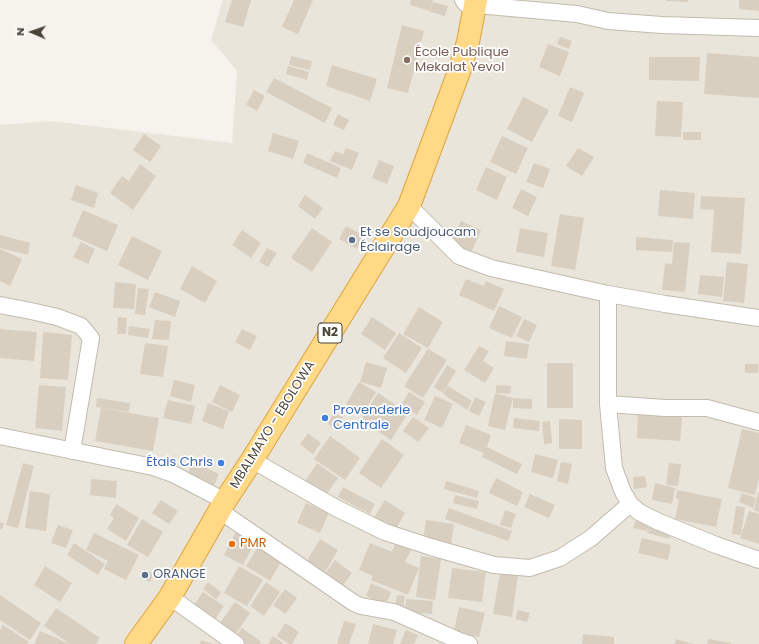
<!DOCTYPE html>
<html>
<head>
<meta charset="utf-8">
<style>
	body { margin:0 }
	#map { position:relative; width:759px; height:644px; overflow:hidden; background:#f6f3ec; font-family:Poppins,sans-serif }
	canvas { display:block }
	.north { position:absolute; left:12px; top:12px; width:40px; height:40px; -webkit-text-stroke:3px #fff; paint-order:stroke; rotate:272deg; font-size:11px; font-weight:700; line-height:16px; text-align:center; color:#4b4439 }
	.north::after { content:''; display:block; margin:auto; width:14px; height:18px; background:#4b4439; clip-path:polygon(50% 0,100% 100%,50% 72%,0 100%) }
</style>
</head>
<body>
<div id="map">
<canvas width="759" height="644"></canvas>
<div class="north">N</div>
</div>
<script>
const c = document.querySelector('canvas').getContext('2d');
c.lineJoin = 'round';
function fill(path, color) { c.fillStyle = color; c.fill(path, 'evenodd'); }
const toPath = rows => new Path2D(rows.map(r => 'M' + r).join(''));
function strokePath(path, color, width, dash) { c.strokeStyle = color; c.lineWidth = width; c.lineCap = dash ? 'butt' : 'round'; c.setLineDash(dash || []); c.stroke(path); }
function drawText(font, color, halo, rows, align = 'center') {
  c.font = font + ' Poppins,sans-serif'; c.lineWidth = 3.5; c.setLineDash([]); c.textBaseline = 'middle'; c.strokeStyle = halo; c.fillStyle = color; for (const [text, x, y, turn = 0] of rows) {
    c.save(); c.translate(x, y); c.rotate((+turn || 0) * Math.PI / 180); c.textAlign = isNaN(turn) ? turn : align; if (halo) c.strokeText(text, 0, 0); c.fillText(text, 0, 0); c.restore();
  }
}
const residential = toPath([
	[223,0,759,0,759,644,0,644,0,125,51,121,232,143,237,71,211,40]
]);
const building = toPath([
	[232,0,251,0,243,27,225,22],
	[294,0,313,0,298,34,282,27],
	[411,0,433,0,430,11,410,5],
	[666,0,688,0,688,2,666,1],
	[739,0,759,0,759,11,739,9],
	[433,2,448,6,445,16,430,12],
	[402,25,424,31,408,93,387,88],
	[560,37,572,41,569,49,557,44],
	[548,44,569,52,560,76,539,67],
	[707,53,759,57,759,98,704,94],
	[291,56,312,61,310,70,289,65],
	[649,57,700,57,699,81,649,80],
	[332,65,377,79,370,101,326,86],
	[288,66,309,72,307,80,286,74],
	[274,78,332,108,325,123,266,92],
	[570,87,584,93,572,122,558,116],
	[254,90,265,96,257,111,246,105],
	[523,97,549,110,532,142,507,129],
	[657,101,683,102,681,137,655,136],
	[338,114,349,120,344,130,333,125],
	[683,132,701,132,701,140,683,140],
	[273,133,299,141,293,159,268,151],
	[144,134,161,146,150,162,133,150],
	[502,136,528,148,516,174,490,162],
	[346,148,359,153,352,170,330,161,335,151,343,154],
	[578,148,594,157,582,176,566,166],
	[307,153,341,168,337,178,303,163],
	[379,160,394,166,387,184,372,178],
	[534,163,550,169,543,188,526,182],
	[140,164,156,176,133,210,110,193,122,176,129,181],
	[486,167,507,177,497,200,476,190],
	[76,185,98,193,94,208,71,200],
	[521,189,537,197,528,216,512,208],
	[660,190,695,193,693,219,658,216],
	[305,195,323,208,315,219,298,206],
	[701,196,745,198,741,254,711,252,714,210,700,209],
	[83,210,118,225,107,251,72,236],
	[560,214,584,218,575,270,551,266],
	[461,221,481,230,471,253,451,244],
	[346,226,363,235,357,249,339,239],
	[312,228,332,242,312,272,291,258],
	[520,228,548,233,544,257,516,252],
	[242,230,261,243,251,258,232,245],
	[0,235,30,243,28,255,0,248],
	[132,236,162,251,148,280,118,265],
	[636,237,673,240,672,252,636,250],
	[81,242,95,249,88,264,73,257],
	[674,242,690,243,685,292,662,290,665,263,672,264],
	[267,248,277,253,268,267,259,262],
	[0,249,22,259,10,286,0,281],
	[727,262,748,264,744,303,723,301],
	[192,266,217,281,205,303,180,289],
	[700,275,724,277,722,297,698,294],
	[466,279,484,286,486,281,504,289,494,311,459,295],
	[115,282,136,284,134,309,113,308],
	[138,288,149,289,145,315,135,314],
	[155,292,180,301,175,317,149,307],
	[499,306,522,317,512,338,489,328],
	[419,307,443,322,428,348,403,334],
	[118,317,127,318,126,334,117,334],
	[372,317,396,333,385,350,361,334],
	[524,319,537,325,529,342,516,336],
	[155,320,171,321,169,340,152,339],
	[129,326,150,329,148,338,128,335],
	[0,329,37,332,34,361,0,358],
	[242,329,257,336,250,350,235,342],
	[43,332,72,335,68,380,40,378],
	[399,333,422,348,406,373,383,358],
	[506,341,529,344,527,359,504,356],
	[145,343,168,346,163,377,140,374],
	[479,346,489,351,483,361,494,368,485,383,464,370],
	[428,349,447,360,423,398,404,386],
	[366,362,387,368,381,388,360,382],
	[547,363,573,363,573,408,547,408],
	[745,364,758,364,758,373,745,373],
	[447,365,456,371,443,393,434,387],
	[174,380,195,385,191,402,170,396],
	[359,382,376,392,363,414,346,404],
	[39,385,66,387,62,431,35,428],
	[220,385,240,395,232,412,212,402],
	[496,385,511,386,510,394,496,393],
	[448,386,472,401,467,410,443,394],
	[409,392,425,402,417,415,401,405],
	[378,393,408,413,391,440,361,420],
	[495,393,513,398,505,430,488,426],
	[435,396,453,404,442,428,424,420],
	[475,397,486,402,479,416,469,411],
	[97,398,130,403,129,412,96,407],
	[513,398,532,399,532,409,513,408],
	[168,400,195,406,191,424,163,418],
	[208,403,229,411,223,429,202,421],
	[101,408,159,418,153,451,95,441],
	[333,413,343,417,338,429,328,424],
	[638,414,682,417,680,441,637,438],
	[413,417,429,428,418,442,403,431],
	[514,418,540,421,539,431,513,428],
	[559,419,582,420,582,449,559,449],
	[550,421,552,443,544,444,542,422],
	[466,425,491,435,487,447,522,464,517,474,482,457,484,453,459,443],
	[742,429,759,433,759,478,755,495,728,488],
	[308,433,321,443,313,454,300,444],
	[330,436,360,458,345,480,314,459],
	[382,439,404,455,381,488,359,473],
	[535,454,558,460,553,478,531,472],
	[193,462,219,474,214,485,188,473],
	[561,462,572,464,568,484,557,481],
	[23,463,34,466,18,528,6,525],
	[317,463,338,478,323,499,303,484],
	[669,463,681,464,678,486,666,485],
	[645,476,647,487,634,489,633,477],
	[496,478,523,492,517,506,489,493],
	[91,479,117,481,116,498,90,495],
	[446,481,479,491,477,498,444,489],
	[655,483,675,488,672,504,652,500],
	[343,487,375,504,370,514,338,497],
	[677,490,722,499,716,527,675,519,679,500,676,498],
	[30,491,50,494,46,531,25,528],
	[758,492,759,492,759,512,754,510],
	[742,493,756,498,753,508,739,502],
	[530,494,555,505,549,518,524,507],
	[455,495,479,501,477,509,453,503],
	[161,500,178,511,169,524,152,513],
	[385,500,405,513,394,532,373,519],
	[306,503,329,513,320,533,297,523],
	[116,504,139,518,126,541,107,529,114,518,110,515],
	[736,506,745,507,741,535,732,534],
	[449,508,512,531,508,541,445,519],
	[505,510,516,514,511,528,500,525],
	[749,511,759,514,759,544,740,538],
	[142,519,163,532,148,557,127,545],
	[426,520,454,524,451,544,423,540],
	[635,521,649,524,647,531,633,528],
	[0,522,4,523,2,529,0,529],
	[58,525,73,530,66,548,51,543],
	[649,526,672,531,670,539,647,533],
	[236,532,255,542,243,565,224,555],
	[94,533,139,555,126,580,104,569,108,561,86,550],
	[642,538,671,545,668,560,638,553],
	[320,539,338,550,325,572,307,561],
	[74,543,105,564,98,575,67,555],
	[370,543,392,552,395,544,411,550,405,562,419,568,408,595,371,580,373,576,359,570],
	[259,545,282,560,270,581,246,566],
	[421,556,441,559,435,600,416,597],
	[335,560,352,573,341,588,324,575],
	[45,566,72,583,60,602,34,585],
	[239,566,263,580,247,606,224,593],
	[452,568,486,572,482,602,448,598],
	[144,569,154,574,150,582,140,578],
	[500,572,518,575,512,617,493,614],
	[208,582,221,592,216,599,203,589],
	[266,582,280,592,264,616,250,606],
	[371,583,391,592,386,605,366,596],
	[285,589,297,598,285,614,273,605],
	[203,592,224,606,213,622,192,608],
	[0,595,41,623,30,640,0,620],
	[397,595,405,596,403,610,395,608],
	[406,599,433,601,432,614,405,612],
	[235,602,250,613,233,638,217,627],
	[459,607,485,613,479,637,454,631],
	[56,608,100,638,96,644,70,644,44,626],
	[518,610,530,613,527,622,515,619],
	[344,621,356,624,349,644,337,644],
	[285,623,299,632,292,644,289,644,277,636],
	[373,624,397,630,393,644,368,644],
	[3,625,29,642,27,644,0,644,0,630],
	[242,628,261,642,260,644,238,644,233,640],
	[406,630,418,635,414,644,400,644],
	[40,631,70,644,34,644],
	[583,634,614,637,614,644,582,644],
	[273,636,284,644,268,644],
	[676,639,693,644,674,644],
	[708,639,731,643,731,644,707,644],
	[201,640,213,644,200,644]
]);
const minor = toPath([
	[463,0,466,4,577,14,608,21,662,25,759,28],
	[409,206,459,256,491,268,608,294,665,304,759,318],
	[608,294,608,404,614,468,623,492,630,504,639,512,657,521,716,545,759,560],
	[0,305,31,311,57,317,81,326,91,338,72,451],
	[608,404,665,408,707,408,759,422],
	[0,436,153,467,173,474,225,501],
	[252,460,336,508,385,532,431,547,494,565,530,568,560,558,591,538,630,504],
	[220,511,354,603,361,606,394,612,462,642,469,644],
	[170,597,236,644]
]);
const trunk = toPath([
	[136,644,170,597,225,501,252,460,409,206,460,69,468,42,476,0]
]);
const markers = [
	[407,60,4,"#8d6e63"],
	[352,240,4,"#5c6f8a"],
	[325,418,4,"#3f7fe0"],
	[221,463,4,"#3f7fe0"],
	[232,544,4,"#e8710a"],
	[145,575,4,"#5c6f8a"]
];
const shields = [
	[330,333,24]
];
const shieldNames = [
	["N2",330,333]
];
const educationNames = [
	["École Publique",415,53],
	["Mekalat Yevol",415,68]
];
const serviceNames = [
	["Et se Soudjoucam",360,233],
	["Éclairage",360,248],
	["ORANGE",153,575]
];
const shopNames = [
	["Provenderie",333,411],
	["Centrale",333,426],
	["Étais Chris",213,463,"right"]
];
const streetNames = [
	["MBALMAYO - EBOLOWA",273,425,-58]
];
const foodNames = [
	["PMR",240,544]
];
fill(residential, '#eae5da');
fill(building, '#d8cfc1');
strokePath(minor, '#c2bbae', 18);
strokePath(trunk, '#e0a43c', 24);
strokePath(minor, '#fff', 16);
strokePath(trunk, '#ffd985', 22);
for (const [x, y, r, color] of markers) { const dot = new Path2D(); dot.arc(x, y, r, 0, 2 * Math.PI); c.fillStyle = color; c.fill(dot); strokePath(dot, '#fff', 1.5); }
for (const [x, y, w] of shields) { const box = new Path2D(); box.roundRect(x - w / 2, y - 10, w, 20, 3); c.fillStyle = '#fff'; c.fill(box); strokePath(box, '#4b4439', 1); }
drawText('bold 12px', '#4b4439', null, shieldNames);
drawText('13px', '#785e54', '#fff', educationNames, 'left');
drawText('13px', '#4e5e75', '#fff', serviceNames, 'left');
drawText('13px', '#366cbe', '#fff', shopNames, 'left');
drawText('13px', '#4b4439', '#fff', streetNames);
drawText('13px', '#c56008', '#fff', foodNames, 'left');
</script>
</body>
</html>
